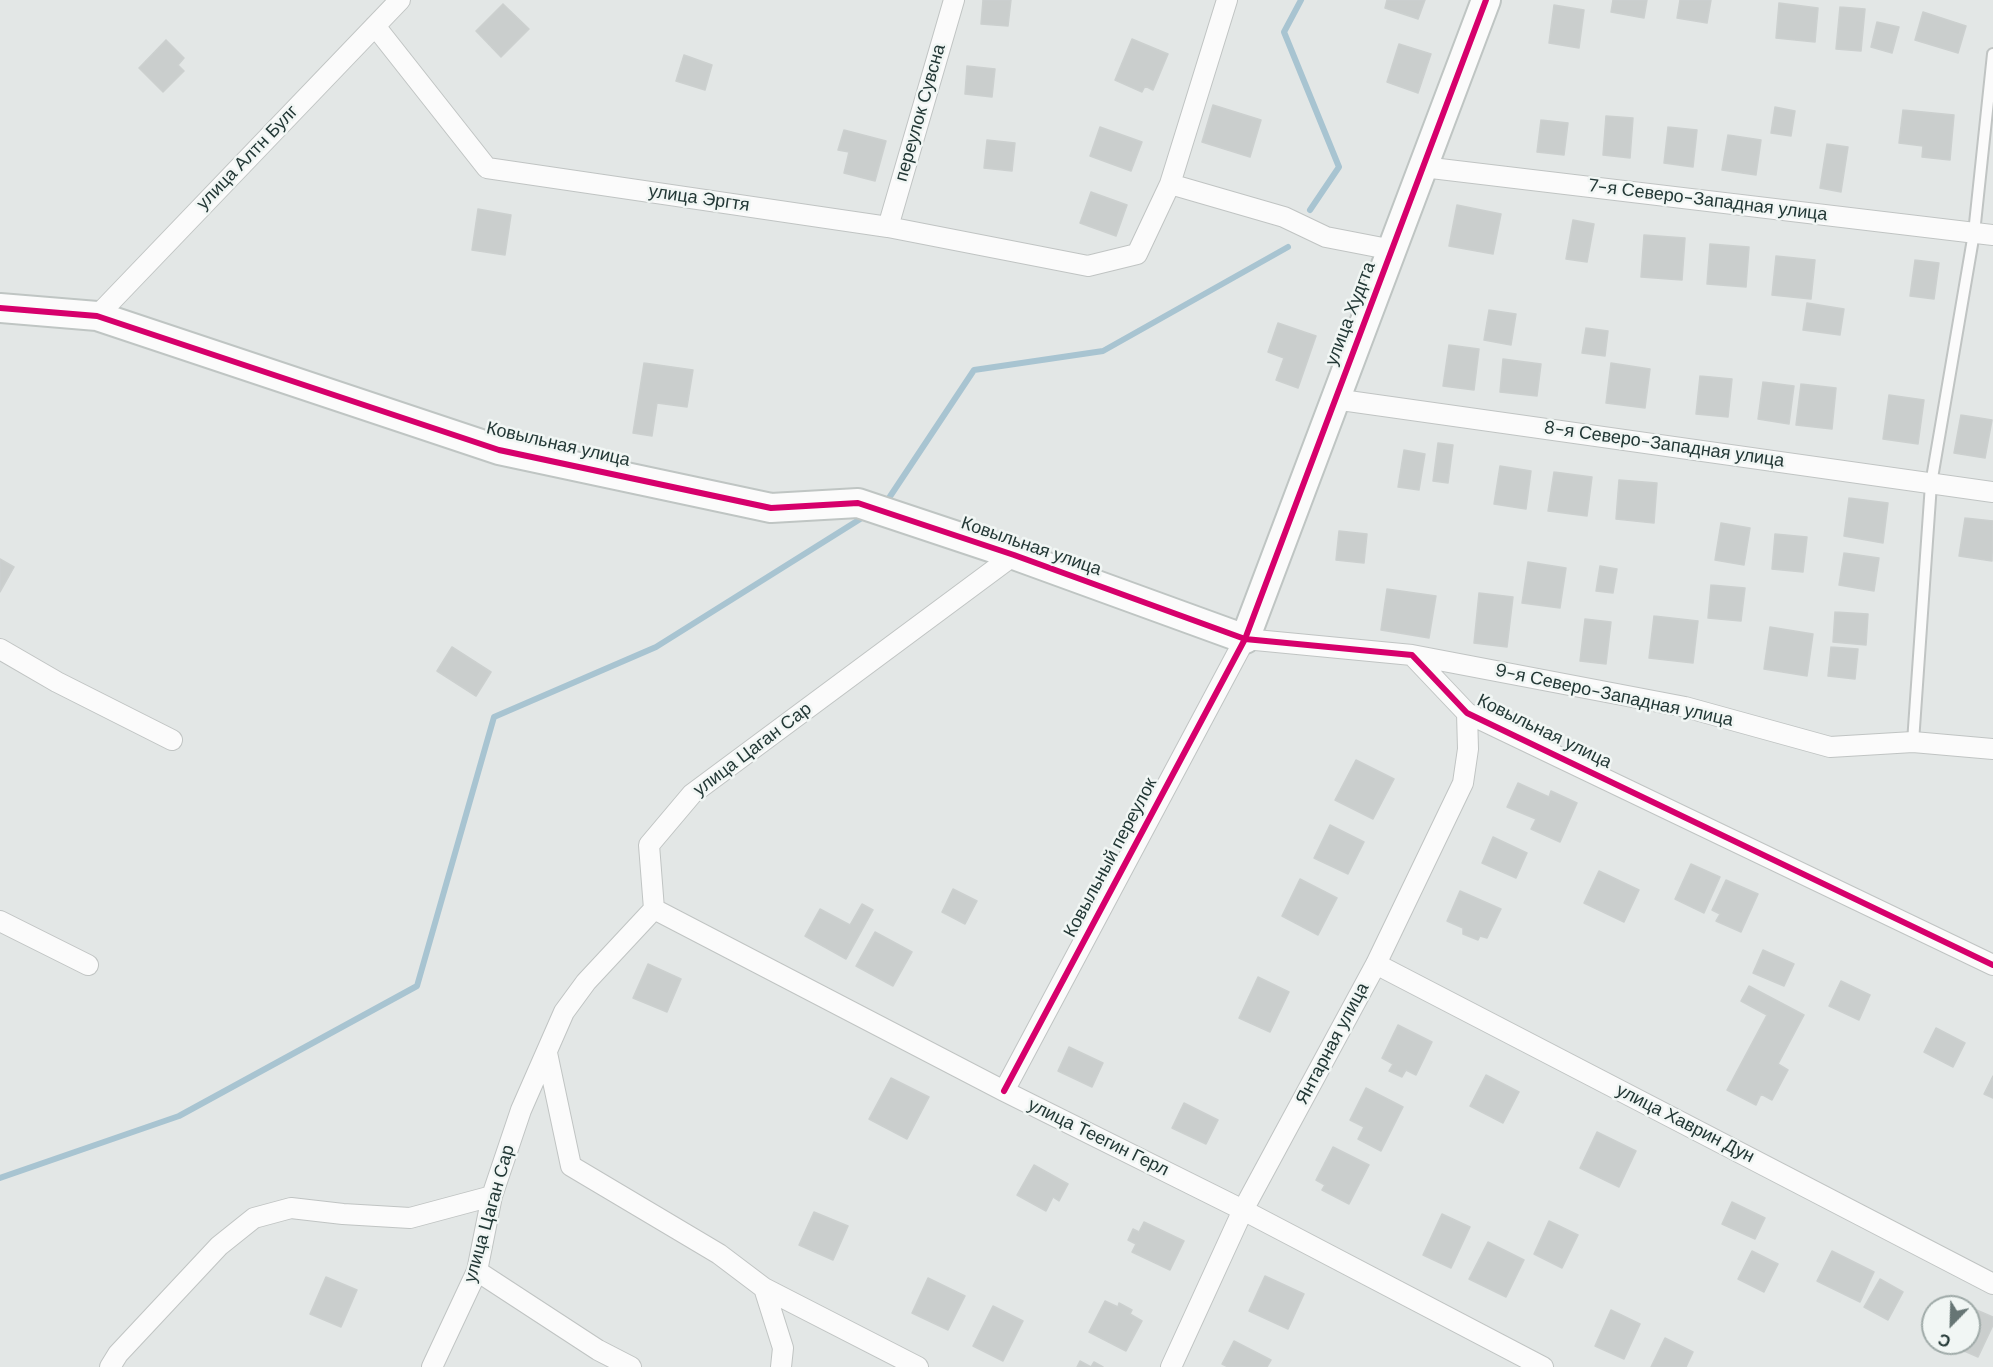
<!DOCTYPE html>
<html>
<head>
<meta charset="utf-8">
<style>
	body { margin:0 }
	#map { position:relative; width:1993px; height:1367px; overflow:hidden; background:#e3e7e6; font-family:"DM Sans",sans-serif }
	canvas { display:block }
	.north { position:absolute; left:1921px; top:1295px; width:60px; height:60px; box-sizing:border-box; background:#f1f6f4; border:2px solid #9faaa8; border-radius:50%; rotate:203deg; font-size:16px; font-weight:700; line-height:24px; text-align:center; color:#233836 }
	.north::after { content:''; display:block; margin:auto; width:21px; height:27px; background:#667574; clip-path:polygon(50% 0,100% 100%,50% 72%,0 100%) }
</style>
</head>
<body>
<div id="map">
<canvas width="1993" height="1367"></canvas>
<div class="north">С</div>
</div>
<script>
const c = document.querySelector('canvas').getContext('2d');
c.lineJoin = 'round';
const toPath = rows => new Path2D(rows.map(r => 'M' + r).join(''));
function strokePath(path, color, width, dash) { c.strokeStyle = color; c.lineWidth = width; c.lineCap = dash ? 'butt' : 'round'; c.setLineDash(dash || []); c.stroke(path); }
function fill(path, color) { c.fillStyle = color; c.fill(path, 'evenodd'); }
function drawText(font, color, halo, rows, align = 'center') {
  c.font = font + ' "DM Sans",sans-serif'; c.lineWidth = 5; c.setLineDash([]); c.textBaseline = 'middle'; c.strokeStyle = halo; c.fillStyle = color; for (const [text, x, y, turn = 0] of rows) {
    c.save(); c.translate(x, y); c.rotate((+turn || 0) * Math.PI / 180); c.textAlign = isNaN(turn) ? turn : align; if (halo) c.strokeText(text, 0, 0); c.fillText(text, 0, 0); c.restore();
  }
}
const stream = toPath([
	[1301,0,1284,32,1339,167,1310,210],
	[885,504,974,370,1103,351,1288,247],
	[0,1178,179,1116,417,986,494,717,656,647,865,516]
]);
const building = toPath([
	[983,0,1011,0,1008,26,981,24,983,0],
	[1387,0,1425,0,1418,19,1385,8,1387,0],
	[1613,0,1647,0,1644,18,1611,12,1613,0],
	[1680,0,1711,0,1707,23,1677,18,1680,0],
	[1779,3,1818,8,1815,42,1776,38,1779,3],
	[503,4,529,29,501,57,476,31,503,4],
	[1554,5,1584,10,1579,48,1549,43,1554,5],
	[1840,7,1865,9,1861,51,1836,49,1840,7],
	[1923,12,1966,26,1958,53,1915,40,1923,12],
	[1877,22,1899,27,1892,53,1871,47,1877,22],
	[1132,39,1168,54,1153,90,1145,86,1142,92,1115,80,1132,39],
	[166,40,184,58,178,65,184,71,163,92,139,68,166,40],
	[1399,44,1431,54,1418,93,1387,82,1399,44],
	[684,55,712,65,705,90,676,81,684,55],
	[967,66,995,69,992,97,965,94,967,66],
	[1213,105,1261,120,1250,157,1202,142,1213,105],
	[1775,107,1795,111,1791,136,1771,133,1775,107],
	[1903,110,1954,115,1950,160,1922,157,1923,146,1899,143,1903,110],
	[1606,116,1633,118,1630,158,1603,155,1606,116],
	[1541,120,1568,123,1564,155,1537,152,1541,120],
	[1100,127,1142,142,1131,171,1090,156,1100,127],
	[1668,127,1697,130,1693,167,1664,163,1668,127],
	[844,130,886,141,875,181,844,173,849,152,838,150,844,130],
	[1728,135,1761,140,1756,175,1722,170,1728,135],
	[987,140,1015,143,1012,171,984,168,987,140],
	[1827,144,1848,147,1841,192,1820,188,1827,144],
	[1091,192,1127,205,1116,236,1080,223,1091,192],
	[1457,205,1501,214,1493,254,1449,246,1457,205],
	[478,209,511,215,505,255,472,250,478,209],
	[1573,220,1594,224,1587,262,1566,259,1573,220],
	[1644,235,1685,238,1682,280,1641,277,1644,235],
	[1710,244,1749,247,1746,287,1707,284,1710,244],
	[1776,256,1815,260,1811,299,1772,295,1776,256],
	[1915,260,1939,263,1934,299,1910,296,1915,260],
	[1807,303,1844,309,1840,335,1803,330,1807,303],
	[1489,310,1516,314,1511,345,1484,340,1489,310],
	[1278,323,1316,336,1298,388,1276,380,1284,358,1268,352,1278,323],
	[1586,328,1608,331,1605,356,1582,353,1586,328],
	[1449,345,1479,349,1474,390,1443,386,1449,345],
	[1503,359,1541,364,1537,396,1500,392,1503,359],
	[644,363,693,370,687,407,657,403,652,436,633,433,644,363],
	[1611,363,1650,369,1645,408,1606,403,1611,363],
	[1700,376,1732,379,1728,417,1696,414,1700,376],
	[1763,382,1794,386,1789,424,1758,419,1763,382],
	[1801,384,1836,388,1832,429,1796,425,1801,384],
	[1889,395,1924,400,1918,444,1883,439,1889,395],
	[1961,415,1992,420,1985,458,1954,453,1961,415],
	[1438,443,1453,445,1448,483,1433,481,1438,443],
	[1404,450,1425,454,1419,490,1398,487,1404,450],
	[1500,466,1531,471,1526,509,1494,504,1500,466],
	[1554,472,1592,477,1587,516,1548,511,1554,472],
	[1619,480,1657,483,1654,523,1616,519,1619,480],
	[1849,498,1888,503,1883,543,1844,536,1849,498],
	[1965,518,1993,521,1992,561,1959,556,1965,518],
	[1721,523,1750,528,1744,565,1715,560,1721,523],
	[1339,531,1367,534,1364,563,1336,560,1339,531],
	[1775,534,1807,537,1803,572,1772,569,1775,534],
	[1844,553,1879,558,1874,591,1839,585,1844,553],
	[0,559,14,567,0,592,0,559],
	[1528,562,1566,568,1560,608,1522,603,1528,562],
	[1600,566,1617,569,1613,593,1596,591,1600,566],
	[1711,585,1745,588,1741,621,1708,618,1711,585],
	[1387,589,1436,596,1429,638,1381,630,1387,589],
	[1479,593,1513,597,1507,647,1474,643,1479,593],
	[1835,612,1868,614,1866,645,1833,642,1835,612],
	[1654,616,1698,621,1693,663,1649,658,1654,616],
	[1585,619,1611,622,1606,664,1580,661,1585,619],
	[1770,627,1813,634,1807,676,1764,669,1770,627],
	[452,647,491,672,476,696,437,671,452,647],
	[1831,647,1858,649,1855,679,1828,676,1831,647],
	[1356,760,1394,779,1373,819,1335,800,1356,760],
	[1518,783,1549,797,1551,791,1577,803,1560,842,1531,829,1536,819,1507,807,1518,783],
	[1330,825,1364,842,1348,874,1314,858,1330,825],
	[1493,837,1527,853,1516,878,1482,863,1493,837],
	[1691,864,1720,877,1704,913,1675,899,1691,864],
	[1599,871,1639,890,1624,922,1584,903,1599,871],
	[1300,879,1337,898,1318,935,1282,916,1300,879],
	[1726,880,1758,894,1741,932,1716,921,1720,914,1712,910,1726,880],
	[953,889,977,901,965,924,942,912,953,889],
	[1460,891,1501,909,1487,938,1480,936,1478,940,1463,934,1463,928,1447,921,1460,891],
	[862,904,873,910,846,959,805,936,820,909,850,925,862,904],
	[875,932,912,952,893,986,856,966,875,932],
	[1763,950,1794,964,1784,986,1753,973,1763,950],
	[648,964,681,979,667,1012,633,998,648,964],
	[1258,977,1289,992,1270,1032,1239,1018,1258,977],
	[1841,981,1870,995,1859,1020,1829,1006,1841,981],
	[1749,986,1804,1015,1778,1064,1788,1070,1772,1100,1761,1094,1756,1105,1727,1090,1767,1015,1741,1001,1749,986],
	[1398,1025,1432,1042,1416,1075,1406,1070,1402,1077,1389,1071,1393,1064,1382,1058,1398,1025],
	[1936,1028,1965,1043,1953,1067,1924,1052,1936,1028],
	[1069,1047,1103,1063,1092,1087,1058,1071,1069,1047],
	[1486,1075,1519,1092,1503,1123,1470,1106,1486,1075],
	[1993,1076,1993,1098,1984,1094,1993,1076],
	[891,1078,929,1097,907,1139,869,1119,891,1078],
	[1366,1088,1403,1107,1381,1151,1358,1139,1364,1127,1350,1120,1366,1088],
	[1184,1103,1218,1120,1206,1144,1172,1128,1184,1103],
	[1597,1132,1636,1151,1619,1187,1580,1168,1597,1132],
	[1333,1147,1369,1165,1349,1204,1322,1190,1325,1185,1316,1180,1333,1147],
	[1034,1165,1068,1184,1059,1201,1053,1197,1046,1211,1017,1195,1034,1165],
	[1732,1202,1765,1218,1755,1239,1722,1224,1732,1202],
	[814,1212,848,1226,833,1260,799,1245,814,1212],
	[1442,1214,1470,1227,1451,1268,1423,1255,1442,1214],
	[1549,1221,1578,1235,1562,1268,1534,1254,1549,1221],
	[1144,1222,1184,1241,1170,1270,1132,1252,1136,1244,1128,1240,1133,1229,1139,1232,1144,1222],
	[1488,1242,1524,1260,1506,1297,1469,1279,1488,1242],
	[1752,1251,1778,1264,1764,1292,1738,1279,1752,1251],
	[1832,1251,1874,1272,1860,1302,1817,1281,1832,1251],
	[1265,1276,1304,1294,1288,1329,1249,1311,1265,1276],
	[326,1277,357,1290,341,1327,310,1314,326,1277],
	[928,1278,965,1296,948,1330,912,1313,928,1278],
	[1880,1279,1903,1292,1888,1320,1864,1307,1880,1279],
	[1105,1301,1118,1307,1119,1303,1132,1310,1130,1314,1142,1321,1126,1351,1089,1332,1105,1301],
	[1965,1305,1993,1317,1993,1325,1978,1357,1948,1344,1969,1343,1969,1307,1964,1307,1965,1305],
	[993,1306,1023,1321,1003,1361,973,1346,993,1306],
	[1611,1310,1640,1324,1624,1359,1595,1346,1611,1310],
	[1665,1338,1693,1352,1686,1367,1651,1367,1665,1338],
	[1234,1341,1271,1360,1267,1367,1228,1367,1222,1364,1234,1341],
	[1080,1361,1091,1367,1094,1362,1103,1367,1077,1367,1080,1361]
]);
const lane = toPath([
	[1913,742,1931,484,1974,233,1993,54]
]);
const street = toPath([
	[375,26,487,168,888,227,1088,266,1137,254,1170,184,1227,0],
	[1423,167,1993,235],
	[1170,184,1284,217,1326,237,1393,250],
	[888,227,954,0],
	[97,316,400,0],
	[1334,399,1993,492],
	[0,649,57,682,172,740],
	[1412,655,1685,707,1830,747,1913,742,1993,749],
	[654,909,1004,1091,1243,1210,1543,1367],
	[0,921,88,965],
	[1376,964,1993,1284],
	[547,1053,571,1166,719,1254,764,1288,783,1348,781,1367],
	[1004,1091,1245,639,1412,655,1467,713,1993,965],
	[477,1271,598,1350,631,1367],
	[764,1288,918,1367],
	[110,1367,118,1354,219,1246,254,1218,291,1208,343,1214,410,1218,492,1196],
	[432,1367,477,1271,492,1196,521,1110,564,1012,586,982,654,909,649,845,692,794,1014,555],
	[1171,1367,1243,1210,1376,964,1463,783,1468,749,1467,713]
]);
const secondary = toPath([
	[0,308,97,316,499,450,771,508,858,503,1014,555,1245,639,1486,0]
]);
const cycleway = toPath([
	[0,308,97,316,499,450,771,508,858,503,1014,555,1245,639,1412,655,1467,713,1993,965],
	[1004,1091,1245,639,1486,0]
]);
const streetNames = [
	["переулок Сувсна",921,113,-74],
	["улица Алтн Булг",248,158,-46],
	["улица Эргтя",699,199,8],
	["7-я Северо-Западная улица",1708,201,7],
	["улица Худгта",1351,314,-69],
	["Ковыльная улица",558,445,13],
	["8-я Северо-Западная улица",1664,445,8],
	["Ковыльная улица",1031,547,19],
	["9-я Северо-Западная улица",1614,696,12],
	["Ковыльная улица",1544,732,26],
	["улица Цаган Сар",753,750,-37],
	["Ковыльный переулок",1111,858,-62],
	["Янтарная улица",1333,1044,-62],
	["улица Хаврин Дун",1685,1124,27],
	["улица Теегин Герл",1098,1138,26],
	["улица Цаган Сар",490,1214,-74]
];
strokePath(stream, '#a8c4d1', 6);
fill(building, '#cacecd');
strokePath(building, '#ccd0cf', 1.5);
strokePath(lane, '#c0c4c3', 14);
strokePath(street, '#c0c4c3', 22);
strokePath(secondary, '#bfc5c3', 32);
strokePath(lane, '#fbfbfb', 10);
strokePath(street, '#fbfbfb', 20);
strokePath(secondary, '#fbfbfb', 28);
strokePath(cycleway, '#d6006c', 6);
drawText('18px', '#233836', '#f1f6f4', streetNames);
</script>
</body>
</html>
